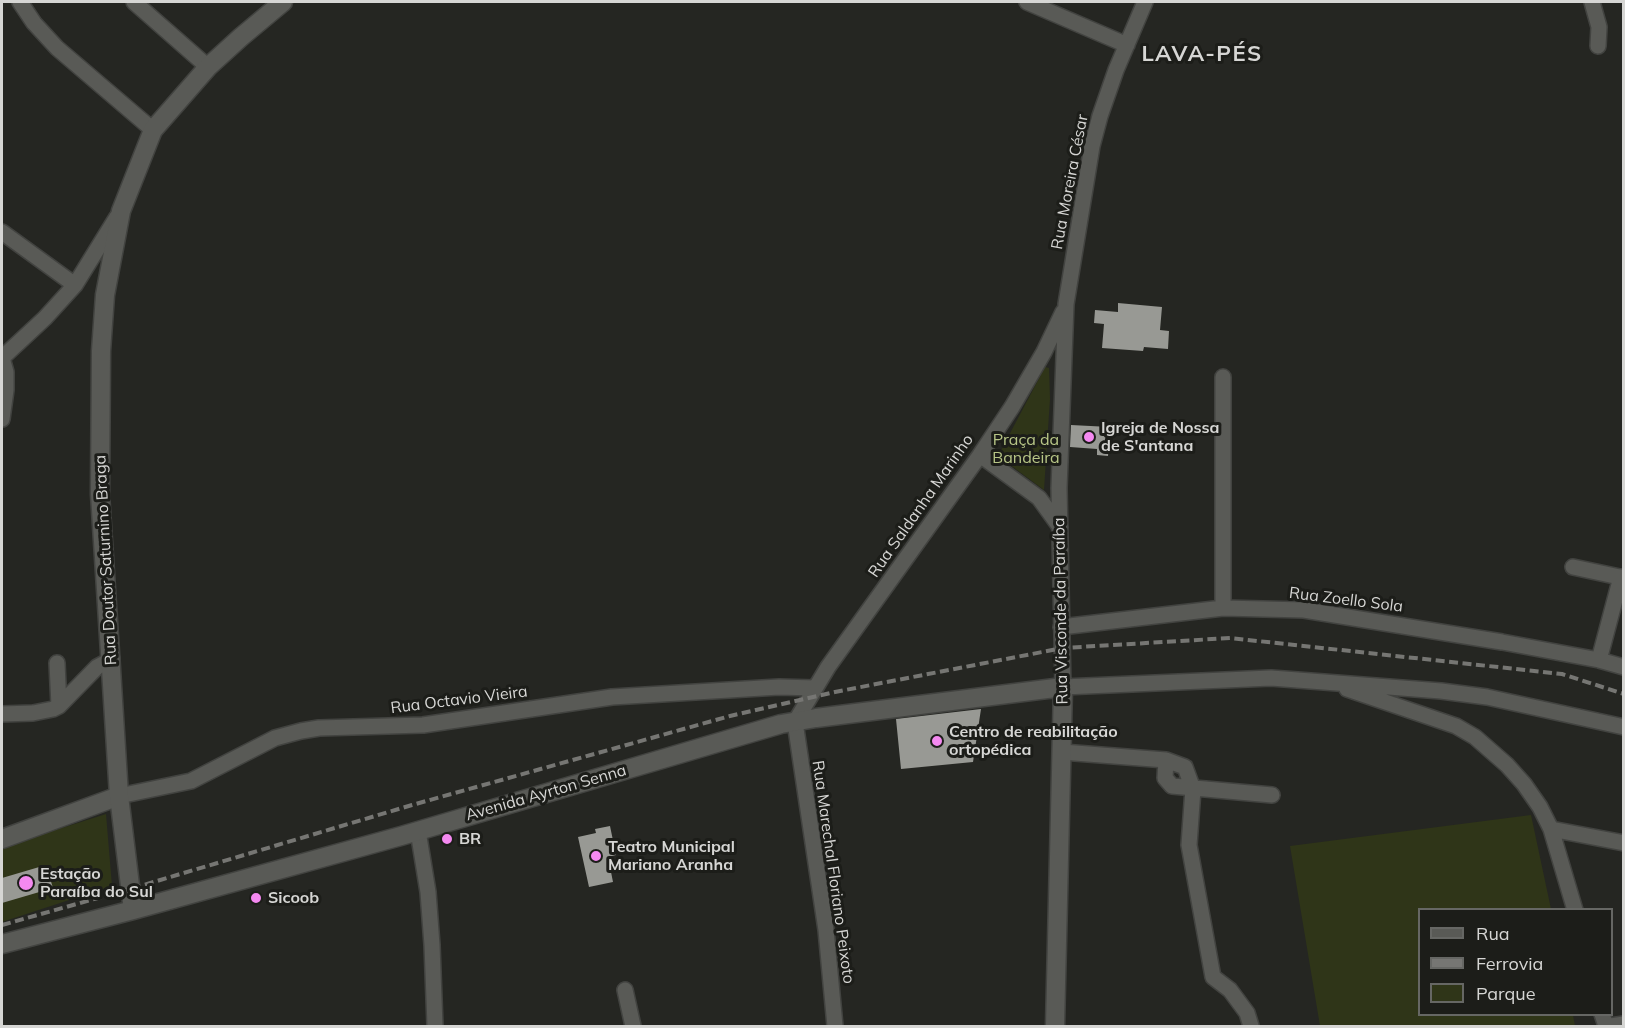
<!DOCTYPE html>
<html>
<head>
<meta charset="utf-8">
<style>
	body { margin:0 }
	#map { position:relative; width:1625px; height:1028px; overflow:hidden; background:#252622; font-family:Mulish,sans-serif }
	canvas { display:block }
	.frame { position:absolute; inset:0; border:3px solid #d6d6d4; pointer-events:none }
	.legend { position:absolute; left:1418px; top:908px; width:195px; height:108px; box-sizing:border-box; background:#1c1d19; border:2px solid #666764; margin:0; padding:8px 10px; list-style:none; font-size:18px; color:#d6d6d4 }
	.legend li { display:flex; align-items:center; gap:12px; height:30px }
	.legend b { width:30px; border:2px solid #666764 }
</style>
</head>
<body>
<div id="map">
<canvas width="1625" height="1028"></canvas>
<div class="frame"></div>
<ul class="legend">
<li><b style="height:8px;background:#595a56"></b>Rua</li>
<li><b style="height:8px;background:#767673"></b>Ferrovia</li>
<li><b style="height:16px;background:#2f3518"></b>Parque</li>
</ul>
</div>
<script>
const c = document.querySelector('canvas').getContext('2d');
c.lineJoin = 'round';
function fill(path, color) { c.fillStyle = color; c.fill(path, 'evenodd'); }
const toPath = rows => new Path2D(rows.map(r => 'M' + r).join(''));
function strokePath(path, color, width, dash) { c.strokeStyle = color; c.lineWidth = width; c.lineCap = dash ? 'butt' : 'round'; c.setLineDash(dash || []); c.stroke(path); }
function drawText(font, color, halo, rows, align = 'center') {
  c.font = font + ' Mulish,sans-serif'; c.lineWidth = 6; c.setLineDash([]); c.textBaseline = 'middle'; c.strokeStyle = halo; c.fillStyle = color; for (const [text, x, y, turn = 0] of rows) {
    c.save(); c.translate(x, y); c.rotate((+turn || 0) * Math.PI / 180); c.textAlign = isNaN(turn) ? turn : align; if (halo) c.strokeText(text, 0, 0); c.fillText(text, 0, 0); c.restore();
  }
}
const green = toPath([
	[1045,367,1049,368,1050,399,1044,490,998,456],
	[106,814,112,886,2,922,2,847],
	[1531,815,1551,909,1420,910,1420,1014,1573,1015,1575,1026,1320,1026,1290,846]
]);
const building = toPath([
	[1118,303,1162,307,1160,330,1169,331,1168,349,1144,347,1143,351,1102,348,1104,324,1094,323,1095,310,1118,312],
	[1071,425,1110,427,1108,456,1097,455,1097,449,1070,447],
	[981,709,973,762,901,769,896,719],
	[610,826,616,855,608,857,613,882,589,887,578,837,596,833,595,829],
	[46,865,53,888,2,903,2,878]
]);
const minor = toPath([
	[20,2,34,23,57,48,153,130],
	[134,2,208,67],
	[1027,2,1127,45],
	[1145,2,1116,70,1100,116,1092,146,1066,304,1059,488,1063,687,1271,678,1324,682,1441,691,1487,697,1624,727],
	[1592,2,1599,27,1598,46],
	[2,232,75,285],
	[2,358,45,318,75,285,117,217],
	[2,419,6,390,6,372,2,358],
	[980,455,1039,498,1060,527],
	[1573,567,1624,578],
	[1223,608,1223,377],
	[1061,627,1223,608,1304,610,1502,642,1599,660,1624,667],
	[1599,660,1621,577],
	[57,663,59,706],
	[1347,689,1456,726,1475,737,1507,765,1524,784,1540,807,1551,829,1575,910],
	[2,714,33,713,53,709,59,706,97,667,112,659],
	[1062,752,1166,760,1185,767,1193,789,1189,845,1213,977,1230,990,1247,1013,1251,1026],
	[1166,760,1165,778,1172,786,1272,795],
	[119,796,191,781,275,738,301,731,319,728,423,725,612,697,779,687,815,688],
	[1551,829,1624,843],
	[418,831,428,892,432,945,435,1026],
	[625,990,633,1026],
	[1602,1014,1606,1026],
	[835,1026,826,930,795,722,828,667,980,455,1012,407,1044,352,1063,312],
	[1611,1026,1624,1024]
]);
const tertiary = toPath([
	[2,839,119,796]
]);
const secondary = toPath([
	[133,910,119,796,100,494,101,351,105,295,121,211,153,130,208,67,241,37,283,2],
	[2,944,133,910,401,836,781,724,816,718,1063,687,1055,1026]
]);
const rail = toPath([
	[2,925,130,889,412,805,730,716,835,692,1063,648,1230,638,1562,674,1624,694]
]);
const markers = [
	[1089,437,6,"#f489f0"],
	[937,741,6,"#f489f0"],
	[447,839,6,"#f489f0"],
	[596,856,6,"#f489f0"],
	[26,883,8,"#f489f0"],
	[256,898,6,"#f489f0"]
];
const streetNames = [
	["Rua Moreira César",1070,182,-79],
	["Rua Saldanha Marinho",921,506,-55],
	["Rua Doutor Saturnino Braga",106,560,-93],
	["Rua Zoello Sola",1346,600,7],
	["Rua Visconde da Paraíba",1061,611,-91],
	["Rua Octavio Vieira",459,700,-7],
	["Avenida Ayrton Senna",546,793,-16],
	["Rua Marechal Floriano Peixoto",833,872,82]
];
const poiNames = [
	["Igreja de Nossa",1101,428],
	["de S'antana",1101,446],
	["Centro de reabilitação",949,732],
	["ortopédica",949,750],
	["BR",459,839],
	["Teatro Municipal",608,847],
	["Mariano Aranha",608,865],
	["Estação",40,874],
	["Paraíba do Sul",40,892],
	["Sicoob",268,898]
];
const parkNames = [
	["Praça da",1026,440],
	["Bandeira",1026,458]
];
const districtNames = [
	["LAVA-PÉS",1202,54]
];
fill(green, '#2f3518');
fill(building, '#989994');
strokePath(minor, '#424340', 18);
strokePath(tertiary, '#424340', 21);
strokePath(secondary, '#424340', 21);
strokePath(minor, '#595a56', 15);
strokePath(tertiary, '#595a56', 18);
strokePath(secondary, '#595a56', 18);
strokePath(rail, '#767673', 4, [9, 4.5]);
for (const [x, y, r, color] of markers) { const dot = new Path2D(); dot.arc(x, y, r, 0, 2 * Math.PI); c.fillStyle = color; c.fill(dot); strokePath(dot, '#1c1d19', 2); }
drawText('16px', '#d6d6d4', '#1c1d19', streetNames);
drawText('bold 16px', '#d6d6d4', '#1c1d19', poiNames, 'left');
drawText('16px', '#b8c687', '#1c1d19', parkNames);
c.letterSpacing = '1.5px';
drawText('bold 22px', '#d6d6d4', '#1c1d19', districtNames);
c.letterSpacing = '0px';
</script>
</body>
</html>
